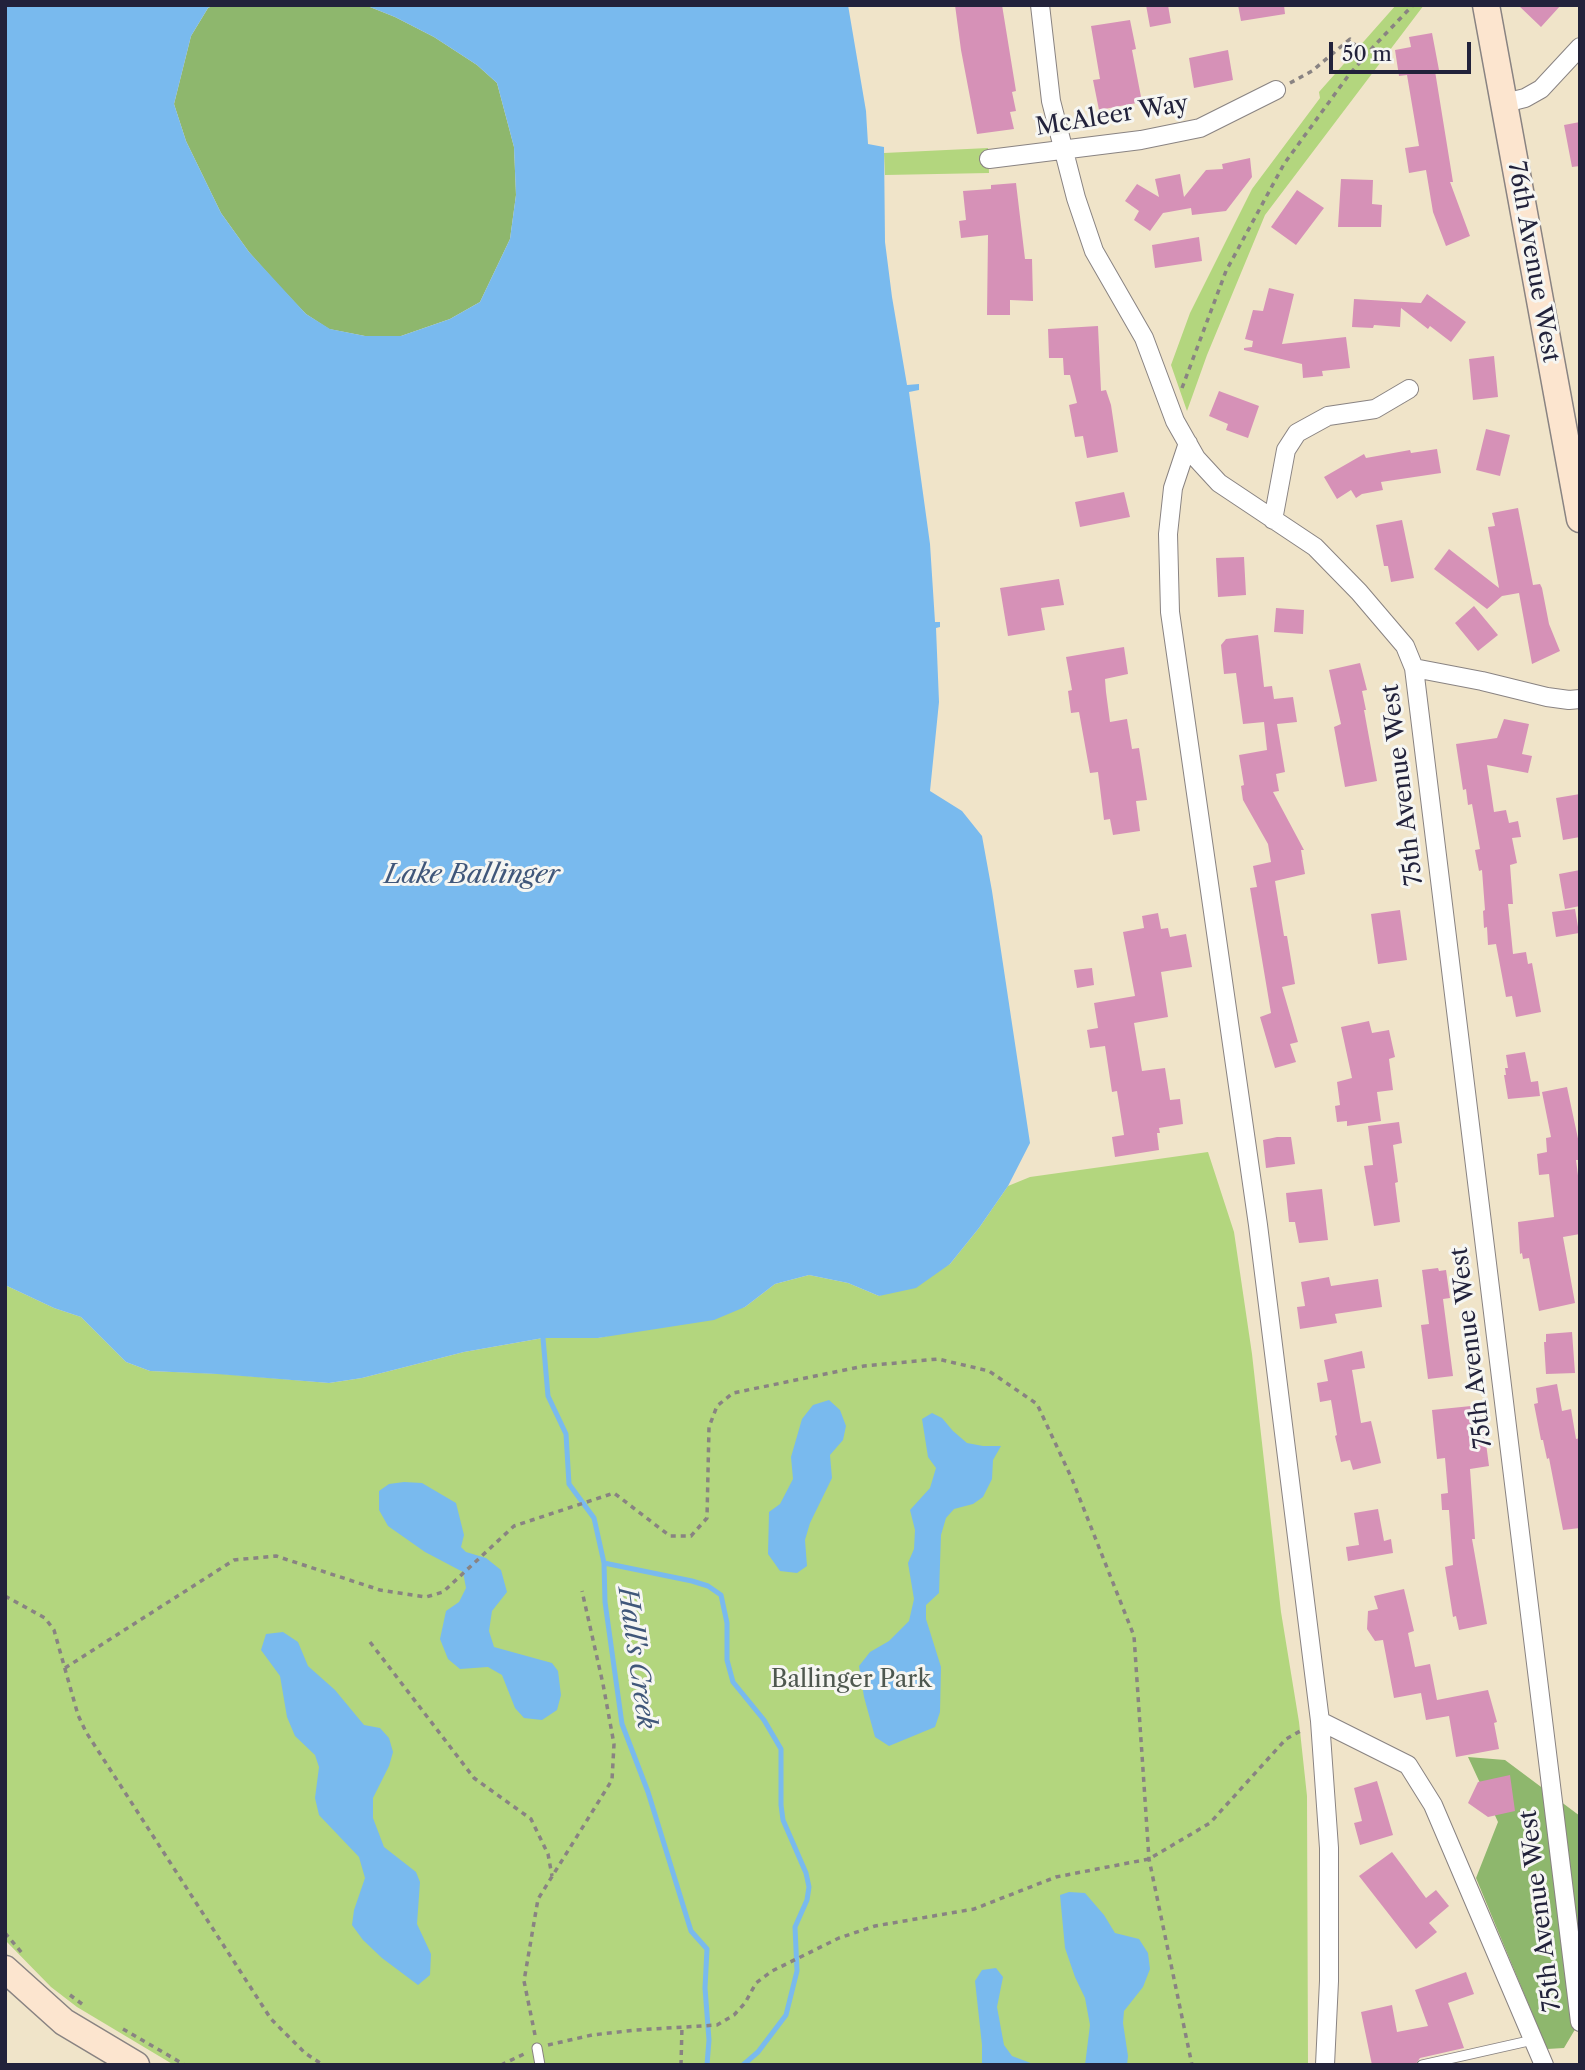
<!DOCTYPE html>
<html>
<head>
<meta charset="utf-8">
<style>
	body { margin:0 }
	#map { position:relative; width:1585px; height:2070px; overflow:hidden; background:#f0e4c9; font-family:"Libre Caslon Text",serif }
	canvas { display:block }
	.frame { position:absolute; inset:0; border:7px solid #22223b; pointer-events:none }
	.scale { position:absolute; left:1329px; top:42px; width:142px; height:32px; box-sizing:border-box; border:4px solid #22223b; border-top:0; padding-left:9px; font-size:21px; line-height:24px; white-space:nowrap; color:#22223b; -webkit-text-stroke:5px #f6f6f2; paint-order:stroke }
</style>
</head>
<body>
<div id="map">
<canvas width="1585" height="2070"></canvas>
<div class="frame"></div>
<div class="scale">50 m</div>
</div>
<script>
const c = document.querySelector('canvas').getContext('2d');
c.lineJoin = 'round';
function fill(path, color) { c.fillStyle = color; c.fill(path, 'evenodd'); }
const toPath = rows => new Path2D(rows.map(r => 'M' + r).join(''));
function strokePath(path, color, width, dash) { c.strokeStyle = color; c.lineWidth = width; c.lineCap = dash ? 'butt' : 'round'; c.setLineDash(dash || []); c.stroke(path); }
function drawText(font, color, halo, rows, align = 'center') {
  c.font = font + ' "Libre Caslon Text",serif'; c.lineWidth = 6; c.setLineDash([]); c.textBaseline = 'middle'; c.strokeStyle = halo; c.fillStyle = color; for (const [text, x, y, turn = 0] of rows) {
    c.save(); c.translate(x, y); c.rotate((+turn || 0) * Math.PI / 180); c.textAlign = isNaN(turn) ? turn : align; if (halo) c.strokeText(text, 0, 0); c.fillText(text, 0, 0); c.restore();
  }
}
const green = toPath([
	[1396,5,1424,5,1265,215,1207,355,1187,411,1171,365,1190,313,1252,189,1320,98,1319,92],
	[988,148,989,173,885,175,884,153],
	[1208,1152,1234,1232,1252,1354,1281,1612,1299,1722,1307,1796,1308,2065,174,2065,77,2007,51,1987,5,1940,5,1285,54,1308,81,1317,126,1362,150,1371,224,1374,329,1383,362,1378,464,1352,543,1338,598,1338,745,1307,775,1284,809,1275,848,1283,879,1296,950,1264,979,1228,1008,1186,1030,1177]
]);
const forest = toPath([
	[214,5,365,5,395,17,434,37,477,65,497,83,514,147,516,195,510,239,480,302,450,319,401,336,365,336,329,329,306,314,279,286,249,252,221,213,186,141,174,104,191,36,208,8],
	[1468,1757,1505,1760,1580,1816,1580,2021,1564,2048,1547,2049,1476,1878,1498,1822]
]);
const water = toPath([
	[5,5,214,5,208,8,191,36,174,104,186,141,221,213,249,252,306,314,330,329,365,336,401,336,450,319,480,302,510,239,516,195,514,147,497,83,477,65,434,37,395,17,365,5,848,5,866,111,868,144,884,147,885,242,892,297,907,385,919,384,919,390,909,392,930,544,935,622,940,622,940,627,936,628,939,702,930,791,962,811,982,836,992,891,1030,1143,1008,1186,979,1228,950,1264,916,1288,879,1296,848,1283,809,1275,775,1284,745,1307,714,1320,598,1338,543,1338,464,1352,362,1378,329,1383,217,1374,150,1371,126,1362,81,1317,54,1308,5,1285],
	[829,1400,840,1410,846,1426,843,1440,830,1455,832,1478,810,1523,805,1540,807,1566,797,1573,780,1571,768,1554,769,1512,780,1504,793,1479,791,1457,802,1419,813,1405],
	[932,1413,942,1418,953,1431,967,1443,983,1446,1001,1446,993,1460,992,1479,983,1497,973,1504,954,1509,946,1518,941,1535,939,1593,926,1605,926,1619,941,1667,940,1712,935,1727,889,1746,875,1737,864,1697,859,1666,870,1652,889,1641,909,1621,914,1599,908,1563,914,1549,915,1530,910,1510,930,1488,936,1468,928,1457,922,1419],
	[404,1482,422,1483,456,1503,464,1535,461,1547,466,1552,486,1558,501,1570,507,1592,492,1611,489,1631,494,1647,552,1663,558,1671,561,1695,557,1710,542,1720,524,1718,515,1708,502,1675,488,1667,460,1669,448,1659,440,1639,446,1611,459,1602,466,1588,463,1572,425,1552,388,1526,379,1510,379,1491,389,1484],
	[283,1632,298,1642,308,1666,335,1690,364,1725,380,1728,389,1738,393,1752,389,1766,373,1798,373,1818,384,1847,416,1872,420,1882,417,1924,431,1954,430,1975,418,1985,382,1958,363,1940,352,1925,354,1910,365,1878,359,1857,319,1815,315,1798,319,1767,315,1755,295,1736,287,1717,280,1676,261,1650,266,1634],
	[1069,1892,1085,1893,1104,1915,1115,1933,1139,1939,1148,1953,1150,1969,1143,1987,1124,2011,1123,2023,1128,2056,1127,2065,1085,2065,1090,2025,1085,1998,1075,1977,1065,1948,1060,1895],
	[996,1968,1003,1977,997,2007,1004,2045,1012,2056,1036,2065,982,2065,982,2045,975,1981,982,1970]
]);
const stream = toPath([
	[543,1338,548,1396,566,1434,569,1484,594,1518,604,1563,605,1602,622,1724,648,1792,691,1931,707,1949,705,1988,709,2040,707,2065],
	[604,1563,692,1581,708,1586,721,1595,727,1623,727,1660,733,1682,764,1720,781,1749,781,1805,783,1820,806,1873,809,1887,807,1900,795,1927,797,1971,786,2015,758,2052,743,2065]
]);
const building = toPath([
	[955,5,1002,5,1016,91,1012,92,1016,111,1010,112,1014,129,977,134,961,50],
	[1146,5,1168,5,1171,23,1150,27],
	[1238,5,1284,5,1285,14,1241,21],
	[1518,5,1561,5,1541,27],
	[1130,20,1136,49,1132,50,1142,102,1099,110,1093,80,1100,79,1091,26],
	[1432,33,1439,70,1435,71,1453,182,1450,182,1470,236,1446,246,1433,212,1426,170,1409,173,1405,148,1419,146,1407,75,1399,76,1395,50,1411,47,1409,37],
	[1228,50,1233,80,1194,88,1189,58],
	[1580,122,1580,166,1572,167,1564,125],
	[1250,158,1252,177,1226,211,1192,215,1191,208,1163,213,1150,231,1134,220,1139,211,1125,201,1137,184,1159,197,1155,179,1180,174,1184,197,1206,170,1223,169,1222,164],
	[1341,179,1373,180,1372,204,1382,205,1381,227,1338,227],
	[1016,183,1025,259,1032,259,1033,301,1010,300,1010,315,987,315,988,235,961,238,959,221,966,220,963,191,991,189,991,185],
	[1297,190,1324,208,1296,245,1271,227],
	[1199,237,1202,261,1155,268,1152,245],
	[1269,288,1294,294,1282,344,1346,337,1350,368,1322,371,1323,376,1303,378,1302,364,1244,350,1244,348,1252,347,1253,341,1245,339,1253,310,1263,311],
	[1427,294,1466,322,1451,342,1430,326,1428,329,1401,308,1400,327,1374,325,1373,328,1352,327,1354,299,1421,303],
	[1098,326,1101,391,1106,390,1111,405,1118,452,1087,458,1083,436,1075,437,1069,405,1077,403,1070,375,1064,375,1063,358,1049,358,1048,329],
	[1494,356,1498,397,1473,400,1469,359],
	[1219,391,1259,406,1248,438,1226,430,1228,424,1209,416],
	[1486,429,1510,435,1500,476,1476,470],
	[1437,449,1441,473,1381,482,1383,490,1362,494,1356,498,1351,490,1337,499,1324,477,1364,454,1366,458,1410,450,1411,453],
	[1124,492,1130,517,1080,527,1075,502],
	[1518,508,1533,585,1540,584,1542,588,1549,624,1560,651,1532,664,1519,593,1502,596,1487,609,1434,569,1449,549,1499,588,1488,527,1495,526,1492,513],
	[1402,520,1414,578,1391,582,1388,566,1384,566,1376,525],
	[1244,557,1246,595,1218,597,1216,558],
	[1059,579,1064,605,1041,608,1045,630,1008,636,1000,588],
	[1474,606,1498,635,1478,651,1455,623],
	[1276,608,1304,610,1303,634,1274,632],
	[1258,635,1264,687,1272,686,1274,699,1293,697,1297,722,1277,724,1285,772,1276,774,1279,791,1273,792,1304,850,1301,850,1305,874,1275,881,1284,936,1287,936,1295,984,1282,987,1298,1042,1290,1044,1296,1062,1275,1068,1260,1017,1271,1013,1250,888,1257,887,1253,866,1271,862,1268,844,1243,800,1241,786,1244,785,1239,755,1267,750,1264,722,1243,724,1236,673,1224,674,1221,645,1226,639],
	[1124,647,1128,674,1105,679,1106,692,1110,722,1127,719,1132,749,1139,748,1147,800,1136,801,1140,831,1113,835,1110,819,1104,820,1098,772,1090,773,1079,712,1071,713,1068,691,1072,690,1066,657],
	[1360,663,1367,690,1362,691,1366,710,1364,710,1377,781,1345,787,1334,727,1341,724,1329,670],
	[1504,719,1529,724,1522,754,1532,756,1528,773,1487,765,1494,812,1506,810,1509,823,1518,821,1521,837,1512,838,1517,863,1510,865,1513,904,1508,904,1513,954,1526,952,1528,964,1532,963,1541,1012,1516,1017,1512,996,1506,997,1496,944,1488,945,1487,927,1484,928,1483,911,1485,910,1482,870,1479,871,1475,850,1480,849,1472,804,1468,805,1466,789,1463,790,1456,744,1497,738],
	[1580,794,1580,837,1563,840,1556,798],
	[1580,870,1580,906,1565,909,1559,874],
	[1575,909,1579,933,1556,937,1552,912],
	[1400,910,1407,960,1378,964,1371,914],
	[1158,913,1161,929,1168,928,1170,937,1186,934,1192,967,1161,972,1168,1017,1134,1023,1142,1071,1165,1068,1170,1100,1180,1099,1183,1124,1159,1128,1160,1133,1157,1133,1159,1150,1115,1157,1112,1137,1124,1135,1117,1091,1112,1092,1105,1046,1090,1048,1087,1030,1098,1028,1094,1003,1135,996,1123,932,1144,928,1142,916],
	[1092,968,1094,985,1077,988,1074,970],
	[1369,1021,1372,1033,1389,1030,1395,1057,1389,1059,1393,1090,1377,1092,1381,1121,1347,1126,1347,1121,1337,1122,1335,1106,1340,1105,1337,1082,1352,1078,1341,1027],
	[1525,1052,1531,1082,1538,1081,1540,1096,1508,1099,1504,1075,1506,1075,1505,1068,1508,1068,1506,1055],
	[1567,1087,1580,1148,1580,1160,1576,1160,1580,1191,1580,1234,1563,1237,1575,1303,1539,1311,1529,1258,1523,1259,1522,1253,1520,1254,1518,1222,1554,1217,1549,1174,1539,1175,1537,1154,1547,1152,1546,1138,1551,1137,1542,1092],
	[1399,1122,1402,1143,1393,1145,1398,1182,1395,1183,1400,1222,1374,1226,1364,1166,1373,1165,1368,1126],
	[1277,1137,1291,1137,1295,1164,1266,1168,1263,1140],
	[1322,1189,1328,1240,1299,1243,1295,1222,1289,1222,1286,1193],
	[1438,1268,1439,1271,1446,1270,1450,1298,1443,1299,1453,1376,1428,1379,1421,1325,1429,1324,1422,1270],
	[1329,1277,1331,1286,1378,1279,1382,1307,1335,1314,1337,1323,1300,1329,1297,1307,1305,1306,1301,1282],
	[1572,1332,1575,1373,1546,1374,1544,1342,1546,1342,1546,1334],
	[1362,1351,1365,1368,1352,1370,1361,1423,1371,1421,1381,1463,1353,1470,1350,1460,1341,1462,1335,1436,1337,1435,1331,1400,1320,1402,1317,1383,1328,1381,1324,1360],
	[1557,1384,1562,1411,1571,1409,1576,1439,1580,1438,1580,1528,1563,1530,1549,1458,1547,1459,1543,1440,1541,1440,1534,1404,1538,1403,1536,1388],
	[1481,1405,1489,1466,1470,1469,1475,1539,1472,1539,1487,1624,1459,1630,1456,1616,1453,1617,1445,1567,1453,1565,1449,1510,1442,1510,1441,1494,1448,1493,1445,1458,1437,1459,1432,1410],
	[1378,1509,1384,1541,1391,1539,1393,1553,1348,1561,1346,1547,1359,1545,1354,1513],
	[1404,1589,1414,1631,1408,1633,1415,1667,1430,1664,1437,1700,1488,1690,1497,1722,1494,1723,1499,1749,1456,1757,1449,1716,1426,1720,1421,1693,1394,1698,1383,1640,1375,1641,1367,1629,1368,1611,1378,1609,1374,1596],
	[1510,1775,1515,1811,1488,1817,1468,1803,1478,1782],
	[1377,1781,1393,1835,1360,1845,1354,1823,1362,1821,1354,1788],
	[1392,1852,1426,1898,1436,1890,1449,1906,1429,1923,1437,1932,1416,1949,1359,1876],
	[1466,1972,1474,1994,1448,2003,1464,2048,1420,2058,1415,2065,1372,2065,1361,2012,1392,2005,1397,2032,1428,2026,1415,1990]
]);
const path = toPath([
	[1290,83,1312,71,1350,39,1364,56],
	[1182,388,1226,271,1284,164,1348,76,1375,45,1413,5],
	[5,1596,45,1618,54,1630,78,1715,86,1732,271,2019,305,2053,323,2065],
	[370,1642,474,1778,531,1819,548,1854,552,1876],
	[65,1668,234,1560,276,1556,380,1590,426,1597,443,1592,514,1526,614,1493,670,1536,691,1536,707,1518,709,1427,717,1406,733,1393,864,1366,938,1359,989,1371,1037,1404,1072,1479,1134,1636,1149,1859,1192,2065],
	[5,1933,22,1953],
	[70,1995,86,2007],
	[123,2029,185,2065],
	[535,2035,524,1981,538,1899,612,1780,614,1744,603,1684,582,1591],
	[548,2045,592,2035,636,2030,717,2025,734,2015,745,2003,756,1983,772,1971,839,1938,875,1926,974,1909,1056,1877,1149,1859,1210,1823,1286,1739,1304,1729],
	[501,2065,524,2054],
	[681,2065,682,2026]
]);
const lane = toPath([
	[537,2048,540,2065],
	[1422,2065,1533,2040]
]);
const street = toPath([
	[1040,5,1051,101,1076,198,1094,251,1144,338,1175,421,1196,458,1219,483,1315,547,1359,592,1405,646,1414,668,1482,681,1547,697,1569,700,1580,699],
	[1505,103,1525,98,1541,89,1580,47],
	[989,159,1141,140,1200,128,1276,90],
	[1188,443,1173,488,1168,534,1170,612,1258,1225,1320,1721,1329,1848,1329,1981,1325,2065],
	[1273,520,1286,450,1297,433,1328,416,1375,409,1409,389],
	[1414,668,1580,2022],
	[1320,1721,1408,1765,1433,1805,1544,2065]
]);
const secondary = toPath([
	[1486,5,1580,519],
	[5,1969,64,2022,136,2065]
]);
const streetNames = [
	["McAleer Way",1112,116,-9],
	["76th Avenue West",1533,262,80],
	["75th Avenue West",1403,785,-97],
	["75th Avenue West",1472,1348,-97],
	["75th Avenue West",1541,1911,-97]
];
const parkNames = [
	["Ballinger Park",851,1680]
];
const waterNames = [
	["Lake Ballinger",472,875],
	["Hall's Creek",636,1658,82]
];
fill(green, '#b3d67e');
fill(forest, '#8eb76d');
fill(water, '#79baee');
strokePath(stream, '#79baee', 5);
fill(building, '#d691b7');
strokePath(lane, '#898382', 11);
strokePath(street, '#898382', 20);
strokePath(secondary, '#898382', 29);
strokePath(path, '#898382', 3.5, [5, 5]);
strokePath(lane, '#fff', 9);
strokePath(street, '#fff', 18);
strokePath(secondary, '#fce5cf', 26);
drawText('24px', '#22223b', '#f6f6f2', streetNames);
drawText('24px', '#4e584f', '#f6f6f2', parkNames);
drawText('italic 26px', '#40577a', '#f6f6f2', waterNames);
</script>
</body>
</html>
